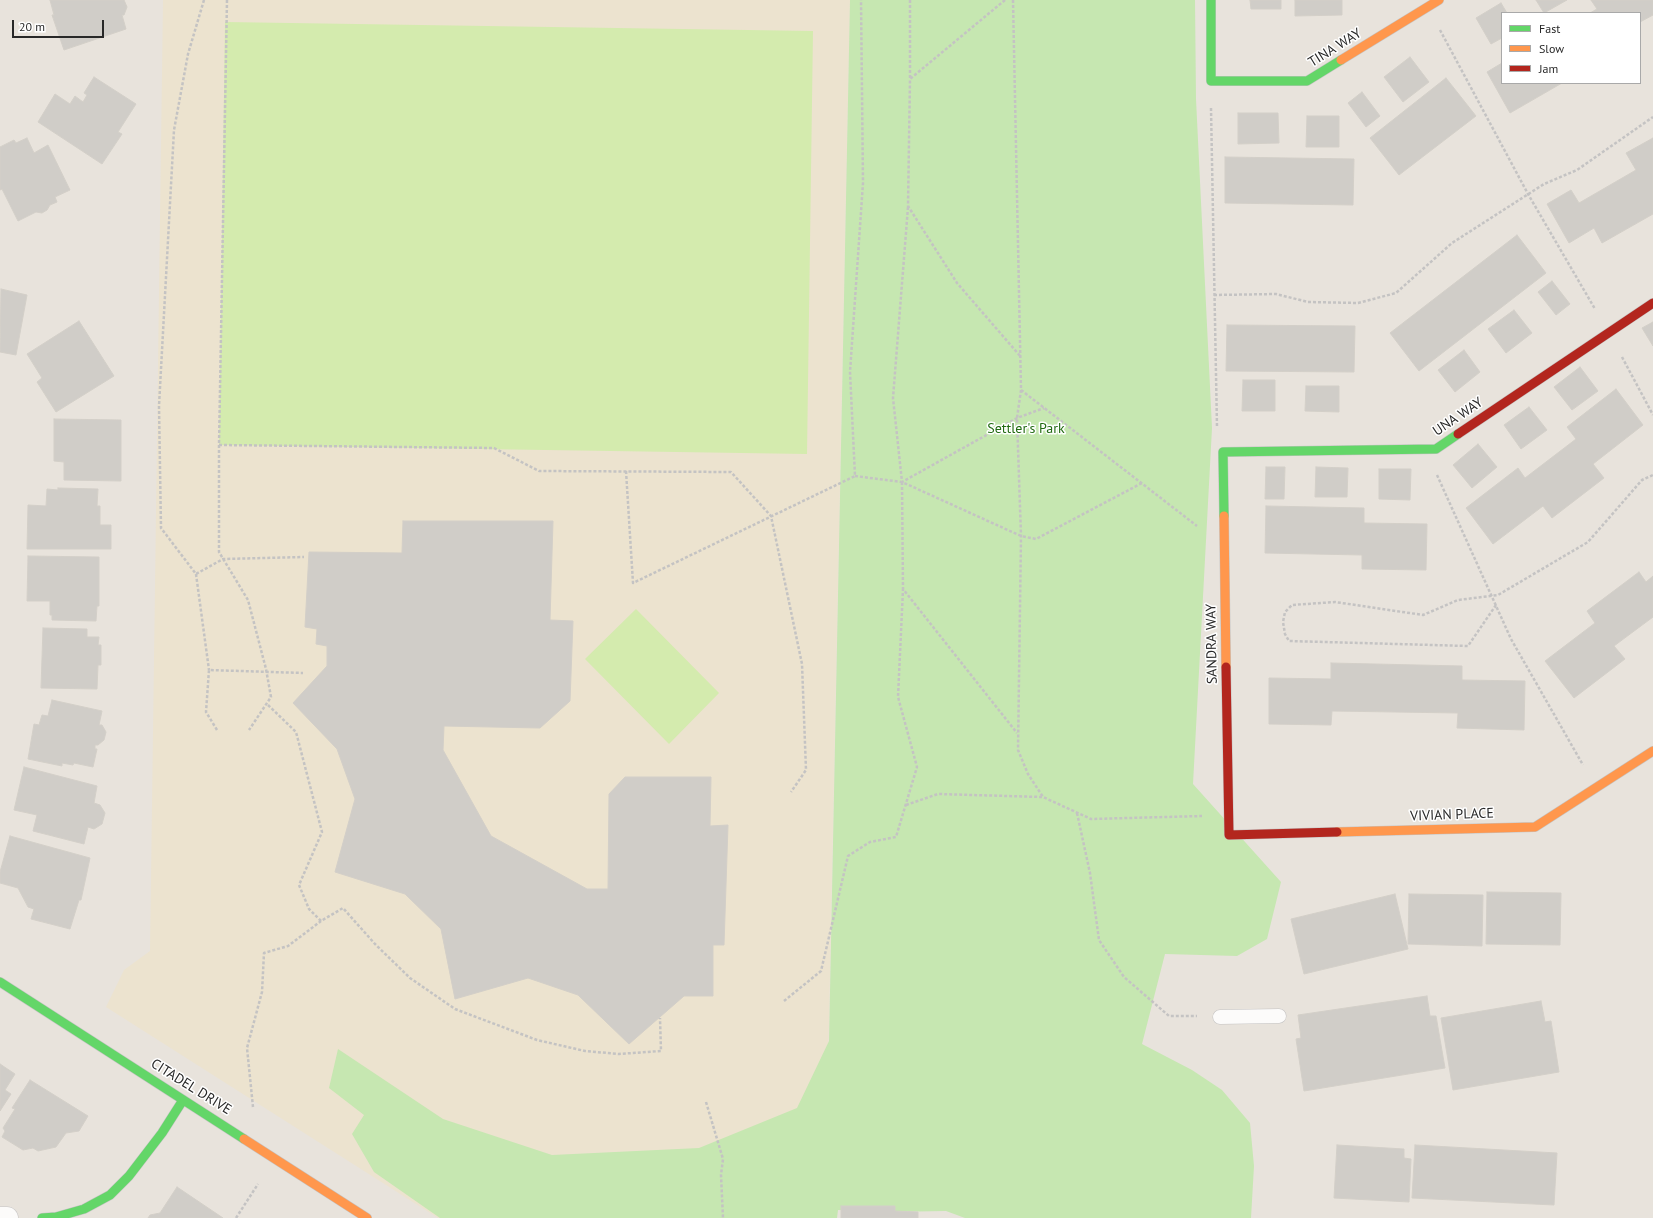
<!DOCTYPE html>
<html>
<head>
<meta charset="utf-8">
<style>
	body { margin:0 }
	#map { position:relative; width:1653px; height:1218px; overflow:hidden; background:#e8e3dc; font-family:"PT Sans",sans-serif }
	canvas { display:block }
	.legend { position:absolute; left:1501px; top:12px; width:140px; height:72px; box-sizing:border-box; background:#fff; border:1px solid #a9a9a9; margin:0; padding:5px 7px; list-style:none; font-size:12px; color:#282828 }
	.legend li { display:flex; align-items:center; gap:8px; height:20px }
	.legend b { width:20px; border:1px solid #a9a9a9 }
	.scale { position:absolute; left:12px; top:20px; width:92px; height:18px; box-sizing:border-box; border:2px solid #282828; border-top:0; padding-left:5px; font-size:12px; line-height:14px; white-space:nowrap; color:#282828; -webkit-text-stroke:3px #fff; paint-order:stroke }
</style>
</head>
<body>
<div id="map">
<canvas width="1653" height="1218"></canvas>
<ul class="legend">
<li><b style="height:5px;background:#63d668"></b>Fast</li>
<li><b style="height:5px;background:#ff974d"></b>Slow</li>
<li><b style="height:5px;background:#b3261e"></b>Jam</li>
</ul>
<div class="scale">20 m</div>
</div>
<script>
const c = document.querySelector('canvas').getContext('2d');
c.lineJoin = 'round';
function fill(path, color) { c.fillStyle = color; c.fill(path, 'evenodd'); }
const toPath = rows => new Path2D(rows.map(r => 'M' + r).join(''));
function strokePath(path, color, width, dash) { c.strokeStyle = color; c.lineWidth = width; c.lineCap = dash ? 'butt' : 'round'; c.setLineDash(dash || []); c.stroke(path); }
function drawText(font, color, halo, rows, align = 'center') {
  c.font = font + ' "PT Sans",sans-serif'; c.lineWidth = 3; c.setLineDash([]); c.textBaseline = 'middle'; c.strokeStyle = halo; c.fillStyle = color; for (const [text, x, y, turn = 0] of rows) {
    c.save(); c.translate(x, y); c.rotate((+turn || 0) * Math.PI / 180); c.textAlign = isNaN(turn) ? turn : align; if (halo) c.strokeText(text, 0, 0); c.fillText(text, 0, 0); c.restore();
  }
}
const education = toPath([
	[163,0,850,0,825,1218,438,1218,106,1007,124,970,150,951]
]);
const green = toPath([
	[850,0,1195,0,1196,99,1212,428,1193,784,1281,882,1267,939,1237,956,1165,954,1142,1044,1192,1070,1222,1090,1250,1123,1254,1166,1251,1218,965,1218,946,1211,888,1212,838,1210,837,1218,440,1218,374,1172,352,1134,364,1115,329,1088,338,1049,443,1119,552,1155,699,1148,797,1108,829,1041]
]);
const pitch = toPath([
	[225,22,813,31,807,454,219,445],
	[636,609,719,693,669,744,585,659]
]);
const building = toPath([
	[50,0,124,0,127,7,124,15,122,15,126,29,64,50,52,15,54,15,50,0],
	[1250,0,1281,0,1281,9,1251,9,1250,0],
	[1295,0,1342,0,1342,15,1295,16,1295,0],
	[1536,0,1567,0,1544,13,1536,0],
	[1591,0,1653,0,1653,15,1640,22,1640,13,1590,13,1597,9,1591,0],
	[1501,3,1507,13,1502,13,1502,38,1491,44,1476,18,1501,3],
	[1410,57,1429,82,1403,102,1384,77,1410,57],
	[1502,63,1502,83,1562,83,1510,113,1487,72,1502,63],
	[94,77,136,104,118,132,122,134,102,164,38,122,55,94,70,104,75,96,83,102,87,95,84,93,94,77],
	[1446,78,1476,116,1399,175,1370,138,1446,78],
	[1362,92,1380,116,1366,127,1348,103,1362,92],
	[1238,113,1278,113,1279,143,1238,144,1238,113],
	[1307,116,1339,116,1339,147,1306,147,1307,116],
	[27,138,34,153,48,145,70,190,55,197,57,202,50,205,47,210,42,213,36,212,18,221,2,189,0,190,0,147,14,140,16,143,27,138],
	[1653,138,1653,214,1602,243,1594,228,1569,243,1547,204,1571,190,1579,203,1636,170,1626,153,1653,138],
	[1225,157,1354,159,1353,205,1225,203,1225,157],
	[1517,235,1546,273,1419,371,1390,333,1517,235],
	[1552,281,1570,304,1556,315,1538,292,1552,281],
	[1,289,27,295,16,355,0,352,1,289],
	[1514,310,1532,333,1506,353,1488,329,1514,310],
	[79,321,114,376,56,412,37,382,42,378,27,354,79,321],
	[1653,322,1653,346,1642,328,1653,322],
	[1227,325,1355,326,1354,372,1226,371,1227,325],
	[1464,350,1480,372,1455,392,1438,370,1464,350],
	[1580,367,1598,391,1572,410,1554,387,1580,367],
	[1243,380,1275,380,1275,411,1242,411,1243,380],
	[1306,386,1339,386,1339,412,1305,411,1306,386],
	[1616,389,1643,425,1593,464,1604,478,1552,518,1543,506,1493,544,1466,508,1518,468,1525,478,1576,439,1567,427,1616,389],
	[1529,407,1547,430,1521,449,1504,425,1529,407],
	[54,419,121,420,121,481,64,480,64,462,54,461,54,419],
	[1478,444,1497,467,1472,488,1453,465,1478,444],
	[1266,467,1285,467,1284,499,1265,499,1266,467],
	[1316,467,1348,468,1347,497,1315,497,1316,467],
	[1379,469,1411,469,1410,500,1379,499,1379,469],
	[58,488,98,489,97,506,100,506,100,525,111,525,111,549,27,549,28,505,46,506,47,489,58,490,58,488],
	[1266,506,1364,508,1364,523,1427,524,1426,570,1362,569,1362,555,1265,553,1266,506],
	[403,521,553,521,550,620,573,621,570,701,540,728,444,726,443,750,491,836,587,889,608,889,609,794,625,777,711,777,710,826,728,825,724,945,713,945,713,996,684,996,629,1044,578,995,528,978,455,999,441,929,405,894,335,872,355,799,337,749,293,703,327,666,327,646,316,644,317,629,305,627,309,552,402,553,403,521],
	[28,556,99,557,99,606,97,606,96,621,52,620,52,615,50,615,50,601,27,601,28,556],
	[1639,572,1646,582,1653,576,1653,617,1614,646,1625,659,1574,698,1545,661,1595,623,1587,611,1639,572],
	[43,628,87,629,87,637,99,637,98,645,101,645,101,665,98,665,97,689,41,688,43,628],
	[1331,663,1462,666,1462,680,1525,681,1524,730,1457,728,1458,713,1332,711,1331,725,1269,724,1269,678,1331,679,1331,663],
	[52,700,102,711,99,725,102,725,106,732,104,740,98,745,95,745,95,749,97,749,93,767,74,763,73,765,62,763,62,766,28,759,34,724,39,725,42,715,48,716,52,700],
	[24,767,97,786,94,803,100,805,105,813,102,824,94,829,88,827,84,844,33,831,37,815,14,810,24,767],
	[10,836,90,858,81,900,79,900,70,929,31,919,34,909,28,907,18,888,0,883,0,872,10,836],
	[1487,892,1561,893,1560,945,1486,944,1487,892],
	[1395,894,1408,949,1304,974,1291,919,1395,894],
	[1409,894,1483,895,1482,946,1408,944,1409,894],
	[1427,996,1430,1016,1436,1016,1445,1068,1304,1091,1296,1039,1301,1038,1298,1015,1427,996],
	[1541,1001,1545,1022,1551,1021,1559,1072,1453,1090,1441,1018,1541,1001],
	[0,1064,15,1074,5,1090,11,1094,0,1111,0,1064],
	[30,1080,88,1116,79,1131,66,1133,56,1147,38,1151,33,1148,23,1150,2,1137,5,1131,3,1128,15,1109,12,1108,30,1080],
	[1337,1145,1404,1149,1404,1158,1411,1159,1409,1202,1334,1198,1337,1145],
	[1415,1145,1557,1153,1554,1205,1412,1198,1415,1145],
	[177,1187,223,1218,148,1218,150,1215,160,1213,177,1187],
	[841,1206,895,1206,895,1211,918,1212,918,1218,841,1218,841,1206]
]);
const path = toPath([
	[204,0,188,54,174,130,159,406,161,528,196,574,223,559,304,557],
	[227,0,219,445,219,552,248,600,266,669,271,697,249,730],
	[910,0,910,79],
	[1005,0,910,79,908,206,957,283,1021,357],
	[1013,0,1021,390,1017,418,1021,536,1018,750,1028,774,1043,797,1091,819,1202,816],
	[1440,30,1528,194,1595,309],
	[1211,108,1217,427],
	[908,207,893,398,902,482,1017,418,1044,408],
	[1214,295,1276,294,1308,302,1358,303,1396,293,1452,243,1544,184,1577,170,1653,117],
	[1622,357,1653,415],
	[1021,390,1197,526],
	[219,445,494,448,539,471,731,472,771,516,802,664,806,770,791,792],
	[626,471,633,583,855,476,850,372,863,183,861,0],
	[1437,475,1511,639,1583,765],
	[855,476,902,482,1021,536,1036,539,1142,483],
	[902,482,903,589],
	[196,574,209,670],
	[1496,605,1468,646,1289,641,1285,634,1283,622,1285,612,1292,605,1335,602,1423,615,1458,600,1498,595,1588,542,1642,480,1653,475],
	[268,705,296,732,322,832,299,885,309,909,321,921,343,908,375,944,410,978,455,1009,537,1040,585,1051,619,1054,661,1051,660,1018],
	[217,730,206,712,209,670,303,673],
	[906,805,938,794,1042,797],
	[1077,813,1090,873,1099,940,1124,977,1169,1016,1197,1016],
	[784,1001,821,971,848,856,870,842,896,837,917,767,898,697,903,589,1017,733],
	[706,1102,723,1159,721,1175,723,1218],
	[253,1107,247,1048,262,992,264,953,288,946,321,921],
	[236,1218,258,1184]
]);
const lane = toPath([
	[1220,1017,1279,1016]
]);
const street = toPath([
	[0,1218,7,1218]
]);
const fast = toPath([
	[1211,0,1211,81,1307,81,1341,60],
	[1224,516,1223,452,1436,449,1458,434],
	[0,982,244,1139],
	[42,1218,56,1217,84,1209,110,1195,129,1176,162,1133,183,1100]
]);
const slow = toPath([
	[1341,60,1439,0],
	[1224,516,1226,667],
	[1337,832,1535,827,1653,751],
	[244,1139,367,1218]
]);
const jam = toPath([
	[1458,434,1653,303],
	[1226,667,1229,835,1337,832]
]);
const streetNames = [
	["TINA WAY",1335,48,-32],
	["UNA WAY",1458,417,-34],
	["SANDRA WAY",1212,644,-91],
	["VIVIAN PLACE",1452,815,-2],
	["CITADEL DRIVE",191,1087,32]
];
const parkNames = [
	["Settler's Park",1026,429]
];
fill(education, '#ece3cf');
fill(green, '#c6e7b1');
fill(pitch, '#d4ebae');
fill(building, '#d0cdc8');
strokePath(building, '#d3cfc8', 1);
strokePath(lane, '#c4c3c3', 15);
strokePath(street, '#c4c3c3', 23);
strokePath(fast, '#c4c3c3', 10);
strokePath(slow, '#c4c3c3', 10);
strokePath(jam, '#c4c3c3', 10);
strokePath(path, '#c4c3c3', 2.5, [3, 2]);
strokePath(lane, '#fcfbfa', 14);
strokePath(street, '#fcfbfa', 22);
strokePath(fast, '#63d668', 9);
strokePath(slow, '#ff974d', 9);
strokePath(jam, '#b3261e', 9);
drawText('14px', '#282828', '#fff', streetNames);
drawText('14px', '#226b12', '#fff', parkNames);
</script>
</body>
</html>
